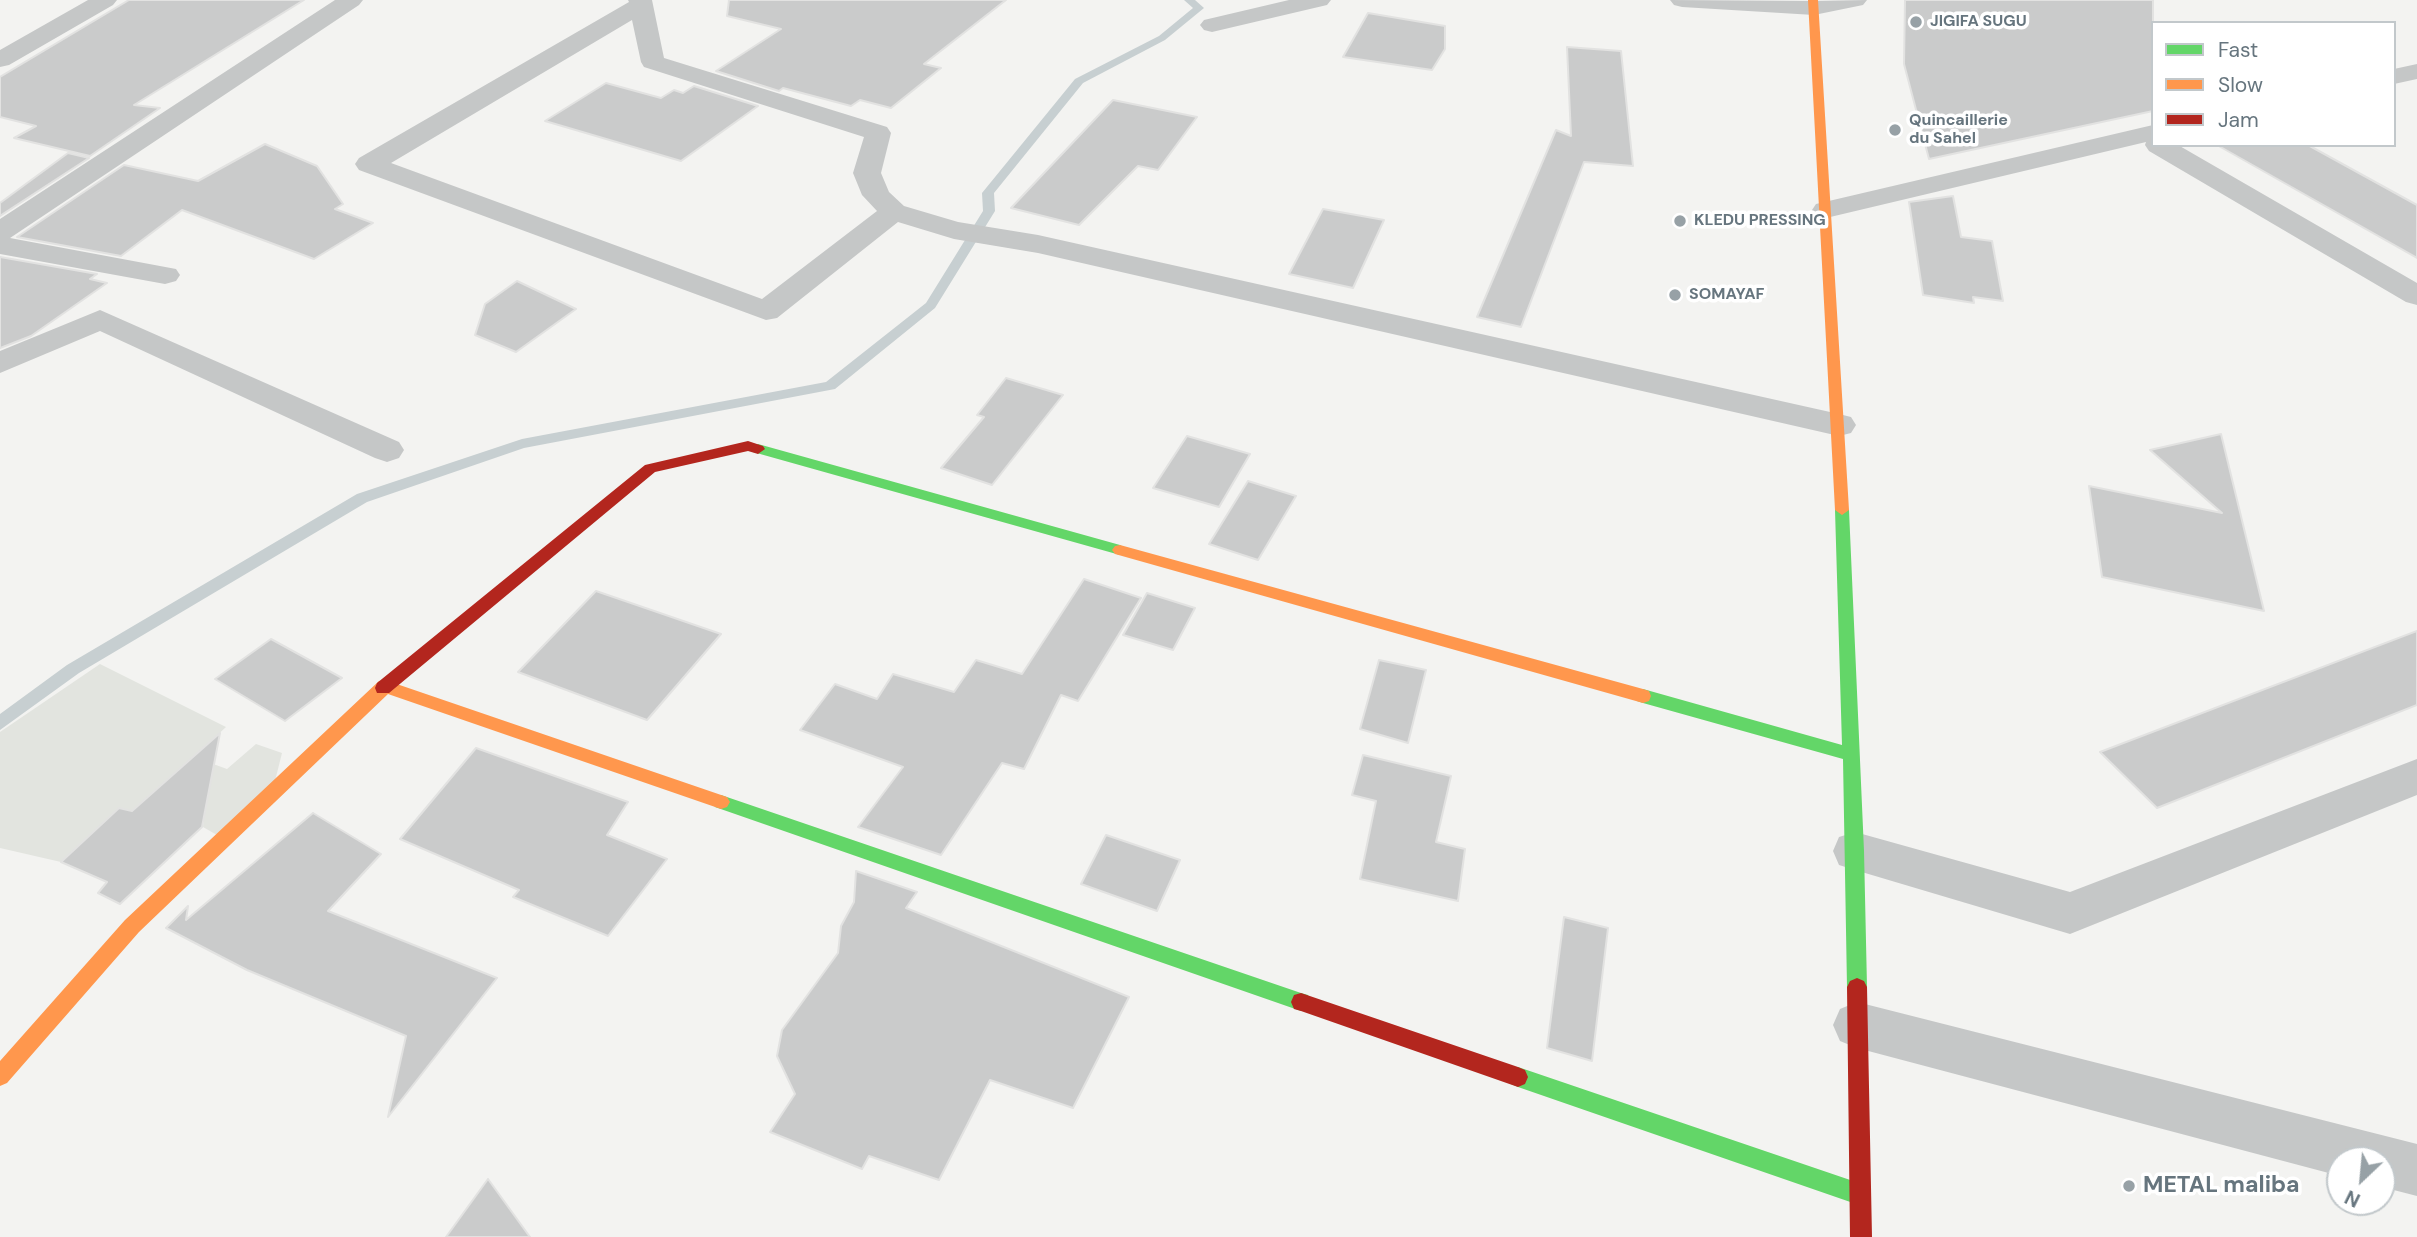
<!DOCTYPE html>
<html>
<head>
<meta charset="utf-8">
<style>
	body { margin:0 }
	#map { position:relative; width:2417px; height:1237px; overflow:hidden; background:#f3f3f1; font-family:"DM Sans",sans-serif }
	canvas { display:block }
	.legend { position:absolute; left:2151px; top:21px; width:245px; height:126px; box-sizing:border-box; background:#fff; border:2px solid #c2c8cb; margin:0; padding:9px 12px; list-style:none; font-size:21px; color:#66757e }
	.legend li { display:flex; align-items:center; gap:14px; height:35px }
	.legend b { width:35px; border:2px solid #c2c8cb }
	.north { position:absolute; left:2326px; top:1146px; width:70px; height:70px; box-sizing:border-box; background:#fff; border:2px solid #c2c8cb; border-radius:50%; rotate:206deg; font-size:19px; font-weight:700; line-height:28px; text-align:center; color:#66757e }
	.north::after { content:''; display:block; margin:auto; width:24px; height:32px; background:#97a1a6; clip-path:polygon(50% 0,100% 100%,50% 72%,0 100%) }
</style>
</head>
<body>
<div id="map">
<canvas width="2417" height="1237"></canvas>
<ul class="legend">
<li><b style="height:9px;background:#63d668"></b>Fast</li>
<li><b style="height:9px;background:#ff974d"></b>Slow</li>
<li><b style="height:9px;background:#b3261e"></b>Jam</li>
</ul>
<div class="north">N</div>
</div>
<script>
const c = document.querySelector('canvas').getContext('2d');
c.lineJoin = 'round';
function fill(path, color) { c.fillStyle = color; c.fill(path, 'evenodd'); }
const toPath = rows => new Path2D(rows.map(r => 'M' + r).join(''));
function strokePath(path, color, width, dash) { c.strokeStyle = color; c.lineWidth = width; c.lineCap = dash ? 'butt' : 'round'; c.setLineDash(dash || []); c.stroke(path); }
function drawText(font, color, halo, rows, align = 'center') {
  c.font = font + ' "DM Sans",sans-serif'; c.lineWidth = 7; c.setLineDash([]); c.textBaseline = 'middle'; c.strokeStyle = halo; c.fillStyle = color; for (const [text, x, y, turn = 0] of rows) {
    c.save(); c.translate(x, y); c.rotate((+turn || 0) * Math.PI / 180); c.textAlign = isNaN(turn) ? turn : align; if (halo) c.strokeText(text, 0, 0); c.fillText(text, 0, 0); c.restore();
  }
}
const green = toPath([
	[100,664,226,727,194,757,227,769,256,744,282,753,275,781,231,843,203,827,204,817,166,800,149,814,119,808,61,862,0,848,0,732]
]);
const stream = toPath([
	[1184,0,1195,0,1204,8,1165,40,1083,83,994,193,995,211,935,308,835,389,524,448,367,502,79,673,0,730,0,714,67,665,357,494,522,439,826,382,926,303,983,211,982,193,1075,79,1159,36,1193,8,1184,0]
]);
const building = toPath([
	[129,0,304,0,134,105,160,108,90,156,14,138,36,126,0,117,0,77,129,0],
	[729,0,1006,0,924,64,941,68,891,108,860,100,851,106,783,88,779,91,716,71,781,29,727,16,729,0],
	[1905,0,2153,0,2153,111,1929,159,1904,64,1905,0],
	[1368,13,1445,26,1445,49,1432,70,1343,57,1368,13],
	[1567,47,1621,51,1633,166,1584,162,1521,327,1477,317,1556,130,1571,136,1567,47],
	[606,83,661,98,674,90,683,93,694,86,758,106,681,161,545,121,606,83],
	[1113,100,1197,117,1158,170,1138,166,1079,225,1011,208,1113,100],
	[265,144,317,166,343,204,335,209,373,223,314,259,182,210,121,256,17,237,124,165,198,181,265,144],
	[2217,145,2308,145,2417,205,2417,258,2217,145],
	[68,153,89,158,0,216,0,203,68,153],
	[1953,196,1961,237,1992,241,2003,301,1973,297,1974,303,1923,295,1909,202,1953,196],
	[1323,209,1384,220,1353,288,1289,274,1323,209],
	[0,257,97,274,90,279,107,283,31,336,0,348,0,257],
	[517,281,576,309,516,352,475,335,485,304,517,281],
	[1006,378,1063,395,992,485,941,468,984,417,977,415,1006,378],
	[2221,434,2264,611,2102,577,2089,486,2222,513,2150,450,2221,434],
	[1187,436,1250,454,1219,507,1153,488,1187,436],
	[1248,481,1296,496,1258,560,1209,544,1248,481],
	[1084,579,1141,598,1078,701,1061,695,1024,769,1002,763,941,855,858,827,903,767,800,730,835,684,877,699,893,674,954,692,976,660,1022,674,1084,579],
	[596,591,721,634,647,720,518,672,596,591],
	[1147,593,1195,608,1173,650,1123,635,1147,593],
	[2417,631,2417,705,2157,808,2100,752,2417,631],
	[271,639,342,678,285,721,215,679,271,639],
	[1379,660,1426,670,1408,743,1360,729,1379,660],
	[220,733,202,827,120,904,98,893,107,882,61,862,119,808,132,811,220,733],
	[476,748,628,802,607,835,667,859,608,936,513,897,519,890,400,839,476,748],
	[1363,755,1451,776,1436,842,1465,849,1458,901,1360,879,1376,801,1352,795,1363,755],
	[313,813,381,854,328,911,497,978,388,1117,406,1036,247,970,166,928,188,906,186,920,313,813],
	[1106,835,1180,860,1157,911,1081,884,1106,835],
	[856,871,917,892,906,908,1129,997,1073,1108,990,1080,939,1180,869,1156,862,1169,770,1132,795,1094,777,1056,782,1030,838,953,841,926,854,902,856,871],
	[1564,917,1608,928,1592,1061,1547,1048,1564,917],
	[488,1179,530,1237,446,1237,488,1179]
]);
const street = toPath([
	[88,0,117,0,113,5,9,65,0,67,0,50,88,0],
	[335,0,363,0,359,5,10,238,176,269,180,275,176,281,165,284,0,254,0,219,335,0],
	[628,0,652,0,664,58,887,127,891,133,881,173,889,192,904,206,958,222,1038,235,1839,414,1851,417,1856,425,1851,433,1839,436,1038,253,954,239,898,222,777,318,766,320,359,170,355,164,359,158,629,2,628,0],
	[632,20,641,62,644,67,864,137,853,173,862,195,877,211,762,299,391,163,632,20],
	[1289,0,1331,0,1327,5,1212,32,1204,30,1200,25,1204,20,1289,0],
	[1670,0,1814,1,1867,0,1863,5,1814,15,1682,7,1674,5,1670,0],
	[2417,64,2417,79,2394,84,2394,69,2417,64],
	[2153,125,2153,145,2178,145,2417,283,2417,305,2406,302,2149,151,2145,145,2146,142,1826,218,1816,216,1812,210,1816,204,2153,125],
	[100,310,399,442,404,450,399,458,387,462,375,458,100,331,0,373,0,351,100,310],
	[2417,759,2417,795,2070,934,1855,870,1839,865,1833,851,1839,837,1855,832,2070,892,2417,759],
	[1857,1002,2417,1144,2417,1196,2382,1187,2382,1160,2340,1160,2340,1176,1857,1048,1840,1041,1833,1025,1840,1009,1857,1002]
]);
const fast = toPath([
	[758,444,1120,545,1128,550,1120,555,753,452,751,449,758,444],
	[1842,505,1849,510,1864,851,1867,987,1864,993,1857,996,1850,993,1847,987,1843,759,1643,703,1637,701,1635,696,1637,691,1643,689,1842,745,1835,510,1842,505],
	[721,795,1301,993,1308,995,1311,1002,1308,1009,1301,1011,715,807,712,802,715,797,721,795],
	[1518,1067,1859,1183,1867,1186,1870,1194,1867,1202,1859,1205,1518,1087,1511,1084,1508,1077,1511,1070,1518,1067]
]);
const slow = toPath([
	[1808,0,1818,0,1849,510,1842,515,1835,510,1808,0],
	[1120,545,1643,689,1649,691,1651,696,1649,701,1643,703,1115,554,1112,550,1115,546,1120,545],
	[385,680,727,797,730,802,727,807,721,809,388,694,139,932,7,1083,0,1086,0,1061,125,920,379,681,385,680]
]);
const jam = toPath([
	[748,441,763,446,765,449,758,454,748,451,655,472,389,693,377,693,375,688,377,683,645,465,748,441],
	[1857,978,1864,981,1867,987,1872,1237,1850,1237,1847,987,1850,981,1857,978],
	[1301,993,1518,1067,1525,1070,1528,1077,1525,1084,1518,1087,1301,1011,1294,1009,1291,1002,1294,995,1301,993]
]);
const markers = [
	[1916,22,7,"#97a1a6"],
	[1895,130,7,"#97a1a6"],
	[1680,221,7,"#97a1a6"],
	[1675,295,7,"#97a1a6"],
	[2129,1186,7,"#97a1a6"]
];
const farPoinames = [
	["JIGIFA SUGU",1930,22],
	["Quincaillerie",1909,121],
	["du Sahel",1909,139],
	["KLEDU PRESSING",1694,221],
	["SOMAYAF",1689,295]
];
const nearPoinames = [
	["METAL maliba",2143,1186]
];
fill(green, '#e2e4df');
fill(stream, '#c7cfd1');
fill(building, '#cacbcb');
strokePath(building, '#e2e2e1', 2);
fill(street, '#c5c7c7');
fill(fast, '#63d668');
fill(slow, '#ff974d');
fill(jam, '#b3261e');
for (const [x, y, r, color] of markers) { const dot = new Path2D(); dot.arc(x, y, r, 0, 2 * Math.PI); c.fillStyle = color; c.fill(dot); strokePath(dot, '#fff', 2.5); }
drawText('bold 16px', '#66757e', '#fff', farPoinames, 'left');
drawText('bold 23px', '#66757e', '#fff', nearPoinames, 'left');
</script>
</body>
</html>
